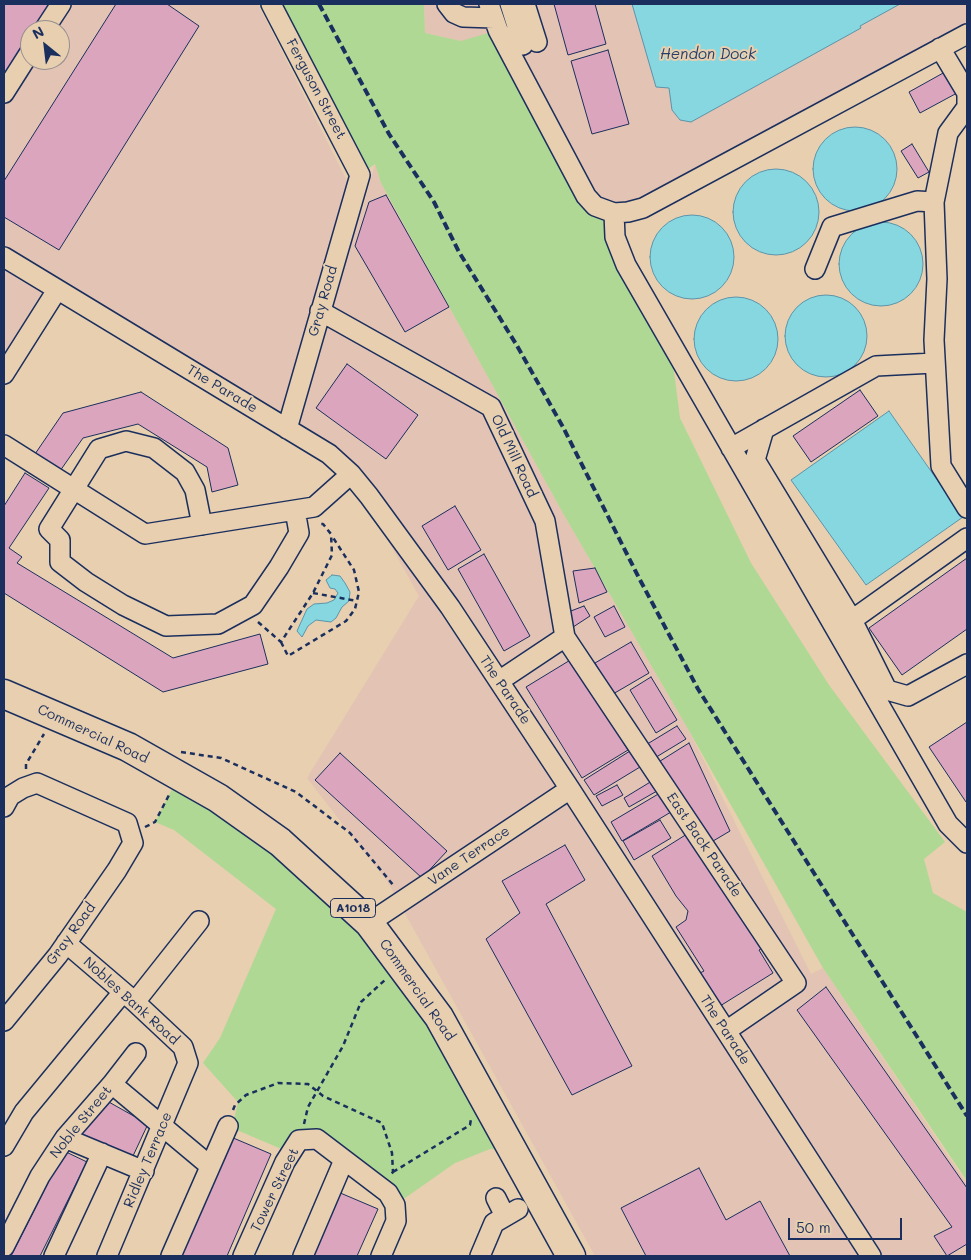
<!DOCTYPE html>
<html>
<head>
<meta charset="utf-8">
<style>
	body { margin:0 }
	#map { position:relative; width:971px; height:1260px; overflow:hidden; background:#e7cfaf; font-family:Mali,sans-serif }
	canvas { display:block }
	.frame { position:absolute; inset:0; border:5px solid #1b2f5e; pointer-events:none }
	.north { position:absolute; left:20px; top:20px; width:50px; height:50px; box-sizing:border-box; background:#e7cfaf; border:1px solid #958f8f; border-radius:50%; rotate:331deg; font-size:14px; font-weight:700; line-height:20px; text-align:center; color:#1b2f5e }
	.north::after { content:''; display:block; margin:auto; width:18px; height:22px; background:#1b2f5e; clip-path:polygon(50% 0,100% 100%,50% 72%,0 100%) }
	.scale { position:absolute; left:788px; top:1218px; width:114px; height:22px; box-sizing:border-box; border:2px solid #1b2f5e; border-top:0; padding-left:6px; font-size:15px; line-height:18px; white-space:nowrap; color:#1b2f5e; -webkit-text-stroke:4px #e7cfaf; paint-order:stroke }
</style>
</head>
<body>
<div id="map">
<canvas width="971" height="1260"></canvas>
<div class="frame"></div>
<div class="north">N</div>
<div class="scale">50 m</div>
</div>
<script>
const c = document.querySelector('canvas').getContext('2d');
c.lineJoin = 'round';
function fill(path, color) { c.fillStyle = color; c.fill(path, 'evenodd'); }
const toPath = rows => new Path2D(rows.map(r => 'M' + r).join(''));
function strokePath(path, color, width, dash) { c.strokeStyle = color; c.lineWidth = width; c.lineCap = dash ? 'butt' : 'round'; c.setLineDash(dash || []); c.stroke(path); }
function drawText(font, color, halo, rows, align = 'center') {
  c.font = font + ' Mali,sans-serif'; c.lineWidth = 4; c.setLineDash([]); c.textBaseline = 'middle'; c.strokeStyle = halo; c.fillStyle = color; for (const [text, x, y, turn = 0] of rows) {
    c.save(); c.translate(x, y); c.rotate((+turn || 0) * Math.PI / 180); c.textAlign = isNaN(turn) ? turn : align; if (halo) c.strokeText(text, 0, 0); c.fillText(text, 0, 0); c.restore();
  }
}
const built = toPath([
	[4,4,258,4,362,211,375,164,381,183,564,515,688,729,811,974,823,968,967,1184,967,1256,595,1256,387,881,307,778,419,596,351,474,58,290,4,374],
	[30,30,60,30,60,60,30,60],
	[424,4,967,4,967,34,614,213,461,41,425,33]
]);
const green = toPath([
	[271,4,424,4,425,33,461,41,498,30,603,210,670,341,680,418,751,563,829,685,945,842,924,859,933,893,967,912,967,1181,823,968,688,729,564,515,381,183,375,164,360,175],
	[179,776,369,923,513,1151,490,1149,455,1163,395,1205,317,1139,291,1153,232,1128,238,1102,203,1063,220,1038,276,909,174,830,155,822]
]);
const water = toPath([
	[632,4,900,4,860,26,861,28,691,122,680,120,672,110,669,88,656,87,632,4],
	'813 169a42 42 0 1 1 84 0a42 42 0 1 1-84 0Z',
	'733 212a43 43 0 1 1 86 0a43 43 0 1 1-86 0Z',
	'650 257a42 42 0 1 1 84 0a42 42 0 1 1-84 0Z',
	'839 264a42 42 0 1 1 84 0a42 42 0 1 1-84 0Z',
	'785 336a41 41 0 1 1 82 0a41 41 0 1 1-82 0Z',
	'694 339a42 42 0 1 1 84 0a42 42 0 1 1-84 0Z',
	[889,411,963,517,866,585,791,480,889,411],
	[332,575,340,576,345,583,350,592,349,601,342,607,336,618,331,622,316,620,308,626,302,637,297,631,307,609,314,604,327,603,334,600,338,593,335,589,330,588,326,580,332,575]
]);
const building = toPath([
	[4,4,49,4,33,30,30,30,30,35,4,77,4,4],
	[116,4,167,4,199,26,59,250,4,217,4,181,116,4],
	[554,4,595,4,606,44,568,55,554,4],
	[608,50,629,124,592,134,571,61,608,50],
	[945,72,957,93,920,113,909,92,945,72],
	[912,144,929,172,918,178,901,151,912,144],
	[386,195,449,307,405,332,355,246,369,202,386,195],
	[347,364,418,415,386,459,316,408,347,364],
	[860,390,878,416,811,462,793,436,860,390],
	[141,392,228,448,238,485,212,492,207,467,138,424,83,438,60,471,35,454,63,413,141,392],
	[25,473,49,488,9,548,22,557,17,563,173,658,260,634,268,664,163,692,4,593,4,506,25,473],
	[455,506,481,550,448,570,422,526,455,506],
	[484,554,530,636,504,651,458,569,484,554],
	[967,558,967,629,902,675,869,628,967,558],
	[595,568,607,592,579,603,573,571,595,568],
	[584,606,590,616,570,629,563,614,584,606],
	[614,606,625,627,605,637,594,617,614,606],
	[631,642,649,673,613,694,595,663,631,642],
	[572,659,628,750,582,778,526,687,572,659],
	[651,677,677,720,656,733,630,690,651,677],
	[967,722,967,801,966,802,929,747,967,722],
	[677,726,686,739,653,759,644,746,677,726],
	[689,743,730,831,708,844,657,763,689,743],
	[630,751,640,767,594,795,584,780,630,751],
	[340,753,447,851,422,878,315,780,340,753],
	[652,781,657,791,629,807,624,798,652,781],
	[617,785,623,795,602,806,596,796,617,785],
	[660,793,671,812,622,841,611,822,660,793],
	[660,820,671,838,634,860,623,841,660,820],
	[687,834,762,948,759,950,773,973,720,1006,700,973,704,971,676,927,686,920,688,911,676,896,652,856,687,834],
	[565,845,585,880,546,904,632,1066,572,1095,486,939,520,913,502,881,565,845],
	[826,987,967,1188,967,1244,947,1256,934,1236,952,1227,797,1010,826,987],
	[107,1101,148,1124,132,1158,80,1135,107,1101],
	[231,1137,271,1154,227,1256,180,1256,231,1137],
	[64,1151,87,1162,40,1256,11,1256,64,1151],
	[699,1168,726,1220,760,1201,790,1256,646,1256,621,1208,699,1168],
	[338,1192,378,1209,357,1256,310,1256,338,1192]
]);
const path = toPath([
	[313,593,357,601],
	[258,622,281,642,313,593,332,555,331,534,323,524,319,524],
	[281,642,288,656,346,621,355,609,359,592,354,570,332,536],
	[181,752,221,758,296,792,350,833,394,886],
	[26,769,26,764,44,734],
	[145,827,155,822,169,795],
	[233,1110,235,1105,246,1095,278,1083,308,1084,323,1096,382,1123,392,1153,393,1172,391,1174],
	[304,1124,308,1107,343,1046,361,1002,386,979],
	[393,1172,470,1125,471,1119]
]);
const minor = toPath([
	[271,4,360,175,287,429],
	[447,4,454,13,463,17,494,18],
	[489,4,498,30,586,196,595,206,614,213,628,212,643,208,967,34],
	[510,4,523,45],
	[525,4,537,42],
	[44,30,61,4],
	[940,48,967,93,967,104],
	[4,93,30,52],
	[967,107,948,133,934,202,937,279,934,340,941,466,967,508],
	[614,213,615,237,626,265,948,824,967,843],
	[4,257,329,454,351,474,369,496,450,607,570,789,871,1256],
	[815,269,832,227,917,201,934,202],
	[320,311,491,407,545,521,565,637,796,983,726,1031],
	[4,374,57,290],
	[764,429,755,460,852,620,887,690,908,696,967,664],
	[4,445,145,534,314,507,351,474],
	[731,448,876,366,934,363],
	[202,525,195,490,185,472,154,448,126,441,99,449,49,529,60,540,60,562,86,582,123,605,166,626,218,624,253,605,279,567,299,533,295,510],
	[852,620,967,538],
	[499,681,565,637],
	[4,807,10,796,23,788,37,783,127,823,133,843,117,870,58,955,4,1021],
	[369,923,570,789],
	[66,943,135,1002,183,1047,188,1063,107,1256],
	[135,1002,199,921],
	[112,1084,210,1166],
	[65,1138,144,1171],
	[4,1146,24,1112,123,992],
	[496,1198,505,1216],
	[4,1247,40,1176,65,1138,112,1084,136,1053],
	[54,1256,102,1153],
	[171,1256,228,1126],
	[243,1256,285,1162,299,1140,317,1139,388,1193,395,1205,396,1221,381,1256],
	[303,1256,344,1160],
	[480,1256,494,1223,518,1209]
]);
const highway = toPath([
	[4,694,128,747,218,798,280,842,369,923,439,1017,571,1256]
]);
const rail = toPath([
	[319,4,389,134,434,202,459,252,516,344,563,427,639,578,698,689,967,1116]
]);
const shields = [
	[353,908,45]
];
const shieldNames = [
	["A1018",353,908]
];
const streetNames = [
	["Ferguson Street",316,89,62],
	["Gray Road",323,301,-74],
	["The Parade",222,389,31],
	["Old Mill Road",514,456,65],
	["The Parade",505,690,56],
	["Commercial Road",93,734,25],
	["East Back Parade",704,845,56],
	["Vane Terrace",469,856,-34],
	["Gray Road",71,934,-54],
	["Commercial Road",417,990,55],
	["Nobles Bank Road",131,1001,42],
	["The Parade",725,1030,57],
	["Noble Street",81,1122,-51],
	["Ridley Terrace",148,1160,-67],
	["Tower Street",275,1190,-64]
];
const waterNames = [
	["Hendon Dock",708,54]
];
fill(built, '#e3c3b3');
fill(green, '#afd894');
fill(water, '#86d7df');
strokePath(water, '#5b94ab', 1);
fill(building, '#dba6bd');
strokePath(building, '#1b2f5e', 1);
strokePath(minor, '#1b2f5e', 22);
strokePath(highway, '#1b2f5e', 31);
strokePath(path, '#1b2f5e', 2.5, [5, 4]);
strokePath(minor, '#e7cfaf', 19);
strokePath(highway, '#e7cfaf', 28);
strokePath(rail, '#1b2f5e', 4, [8, 4]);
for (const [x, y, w] of shields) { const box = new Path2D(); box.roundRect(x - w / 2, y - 9.5, w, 19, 4); c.fillStyle = '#e7cfaf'; c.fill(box); strokePath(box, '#1b2f5e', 1); }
drawText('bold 12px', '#1b2f5e', null, shieldNames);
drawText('14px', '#1b2f5e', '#e7cfaf', streetNames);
drawText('italic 15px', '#26406b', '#e7cfaf', waterNames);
</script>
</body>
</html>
